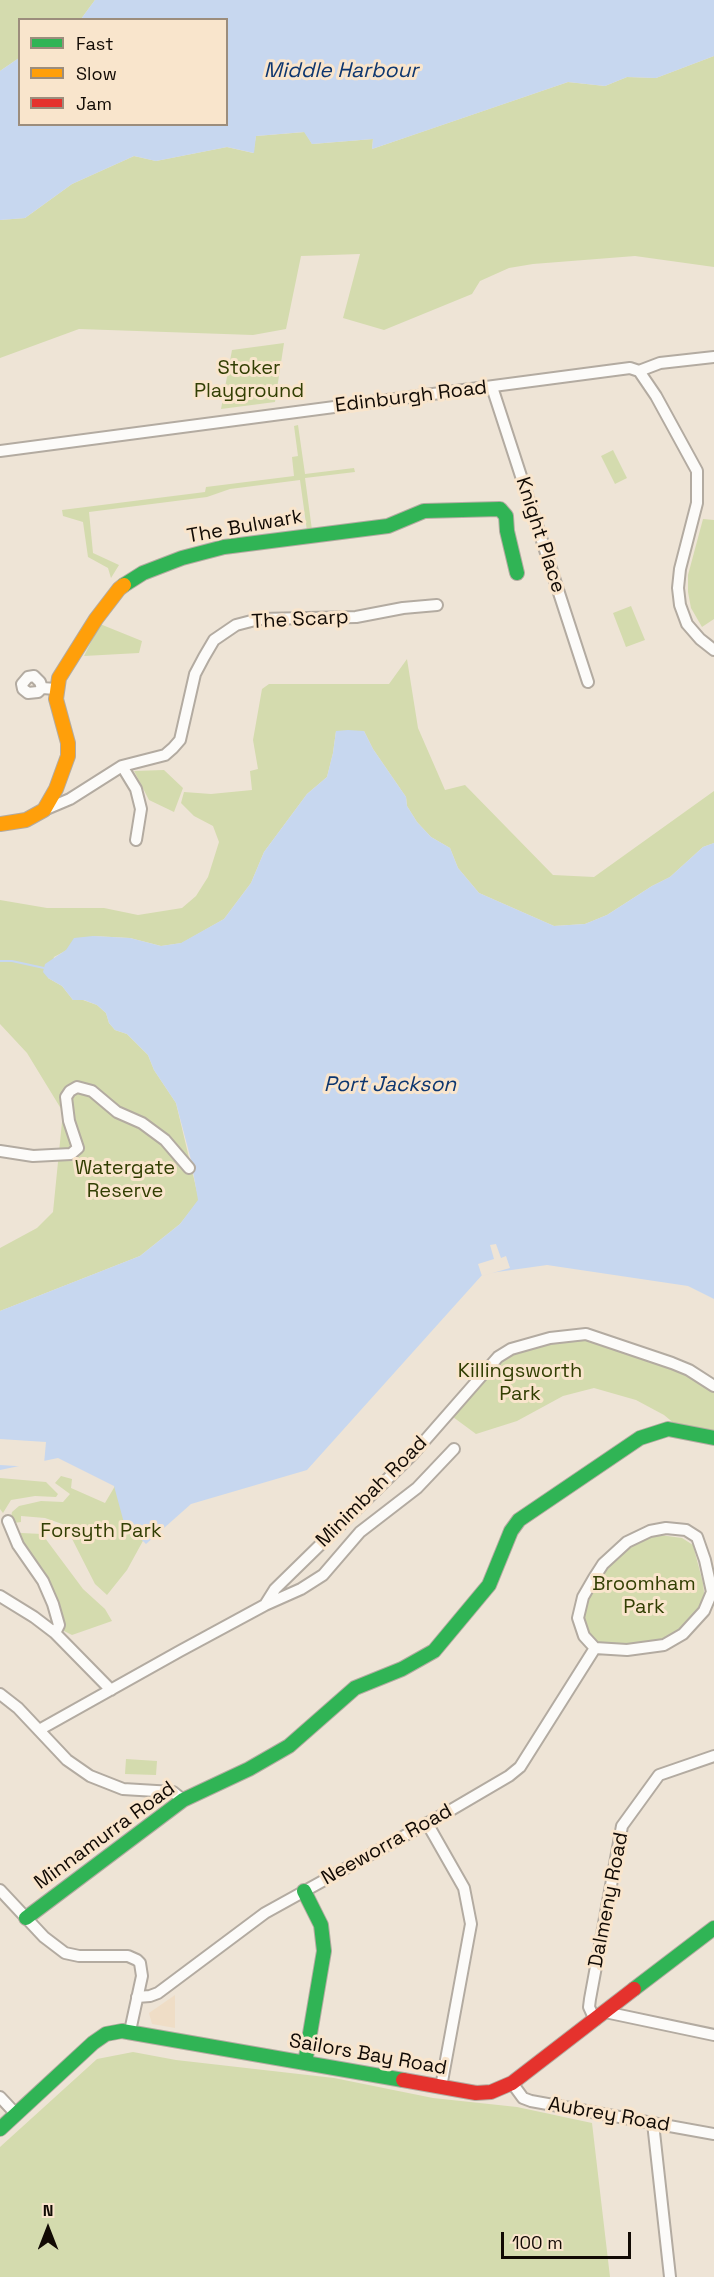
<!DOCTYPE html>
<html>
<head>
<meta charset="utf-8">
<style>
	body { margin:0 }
	#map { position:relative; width:714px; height:2277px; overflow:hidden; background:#eee4d6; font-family:"Space Grotesk",sans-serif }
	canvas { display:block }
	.legend { position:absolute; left:18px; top:18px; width:210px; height:108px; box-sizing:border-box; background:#f9e5cc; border:2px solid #9c8d7c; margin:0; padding:8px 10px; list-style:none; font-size:18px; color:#110a04 }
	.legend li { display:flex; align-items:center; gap:12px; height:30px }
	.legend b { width:30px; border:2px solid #9c8d7c }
	.north { position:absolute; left:18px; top:2199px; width:60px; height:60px; -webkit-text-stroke:4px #f9e5cc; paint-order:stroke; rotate:0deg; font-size:16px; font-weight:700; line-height:24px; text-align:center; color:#110a04 }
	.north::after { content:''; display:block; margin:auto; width:21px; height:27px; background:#110a04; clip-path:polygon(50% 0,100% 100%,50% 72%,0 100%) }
	.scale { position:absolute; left:501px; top:2232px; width:130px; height:27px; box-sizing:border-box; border:3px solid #110a04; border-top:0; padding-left:8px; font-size:18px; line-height:21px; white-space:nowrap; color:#110a04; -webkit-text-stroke:4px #f9e5cc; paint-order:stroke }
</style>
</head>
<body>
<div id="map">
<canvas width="714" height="2277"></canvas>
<ul class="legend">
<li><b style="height:8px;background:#30b455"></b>Fast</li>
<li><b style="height:8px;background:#ff9f0a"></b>Slow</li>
<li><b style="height:8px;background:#e5322d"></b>Jam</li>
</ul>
<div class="north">N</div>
<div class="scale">100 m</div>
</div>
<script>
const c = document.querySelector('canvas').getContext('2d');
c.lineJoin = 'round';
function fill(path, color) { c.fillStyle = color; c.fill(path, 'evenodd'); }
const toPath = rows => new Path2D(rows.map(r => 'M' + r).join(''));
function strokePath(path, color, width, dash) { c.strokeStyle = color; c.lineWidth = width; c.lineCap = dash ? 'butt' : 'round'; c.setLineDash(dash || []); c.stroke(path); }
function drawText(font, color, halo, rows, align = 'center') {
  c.font = font + ' "Space Grotesk",sans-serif'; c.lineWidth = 6; c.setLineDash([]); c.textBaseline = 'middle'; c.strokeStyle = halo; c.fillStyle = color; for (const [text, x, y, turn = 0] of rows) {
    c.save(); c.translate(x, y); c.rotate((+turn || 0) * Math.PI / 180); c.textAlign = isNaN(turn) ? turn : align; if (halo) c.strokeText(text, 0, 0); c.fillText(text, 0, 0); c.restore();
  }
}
const built = toPath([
	[175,1995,175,2028,152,2024,149,2013]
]);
const green = toPath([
	[0,0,95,0,81,19,20,20,19,58,0,71],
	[714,56,714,267,635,256,533,264,509,268,480,281,472,294,384,330,343,318,360,254,301,256,286,329,253,335,79,329,0,358,0,220,25,218,72,184,134,156,156,161,227,147,253,153,256,136,305,132,312,144,373,139,372,149,568,82,605,86,627,77,656,78],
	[284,343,275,402,221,409,232,350],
	[298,425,305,474,354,468,355,472,305,478,312,530,307,531,300,480,230,489,207,497,89,512,93,553,119,565,111,578,108,568,88,557,83,522,63,516,62,510,205,492,206,487,294,476,292,457,298,456,294,426],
	[613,450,627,478,615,484,601,456],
	[703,519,714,520,714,619,702,627,691,608,688,592,688,575],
	[631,606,645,640,626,647,613,613],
	[100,624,142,641,139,653,84,656],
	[407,659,418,728,445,790,465,785,553,875,594,877,714,791,714,843,703,847,670,877,652,886,607,915,585,924,554,926,479,893,458,868,450,848,431,837,417,822,407,806,406,797,373,749,364,731,336,731,333,753,327,777,307,794,264,852,251,883,224,919,182,943,161,946,130,938,93,936,54,957,48,978,62,986,73,1000,83,1000,97,1005,106,1013,109,1023,115,1030,127,1034,148,1055,154,1070,176,1103,199,1200,180,1224,140,1256,0,1311,0,1248,37,1228,53,1212,63,1112,27,1053,0,1024,0,900,47,908,104,908,138,915,182,908,196,896,208,877,219,842,213,826,194,816,181,803,184,792,211,794,252,790,250,771,258,769,253,740,262,689,269,684,389,684],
	[164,770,183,788,174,812,149,800,134,771],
	[586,1334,672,1363,714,1386,714,1438,681,1429,664,1415,636,1400,594,1388,563,1396,517,1421,476,1434,453,1417,467,1391,498,1357],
	[61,1476,72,1479,71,1488,105,1503,115,1486,144,1539,127,1570,107,1595,95,1584,65,1525,45,1518,21,1516,21,1522,14,1523,11,1517,12,1512,19,1506,28,1504,41,1501,63,1502,70,1494,55,1483],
	[0,1478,46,1482,58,1494,56,1497,35,1496,11,1500,3,1513,0,1509],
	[21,1533,42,1534,83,1589,105,1609,112,1621,72,1635,64,1631,61,1609,43,1569,18,1537],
	[660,1535,682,1538,693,1545,703,1583,705,1601,693,1620,658,1647,597,1644,585,1631,581,1612,591,1582,637,1540],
	[126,1759,157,1761,156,1775,125,1774],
	[133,2052,176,2060,334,2078,433,2098,517,2107,592,2123,610,2277,0,2277,0,2147,97,2059]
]);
const water = toPath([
	[95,0,714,0,714,56,656,78,627,77,605,86,568,82,372,149,373,139,312,144,304,132,256,136,254,153,227,147,156,161,134,156,72,184,25,218,0,220,0,71,19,58,20,124,226,124,226,20,81,19],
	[348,730,364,731,373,749,406,797,407,806,417,822,431,837,450,848,458,868,479,893,554,926,585,924,607,915,652,886,670,877,703,847,714,843,714,1299,688,1286,547,1265,483,1274,307,1470,191,1504,146,1544,124,1523,114,1486,58,1458,0,1470,0,1311,140,1256,180,1224,198,1200,191,1160,176,1103,154,1070,148,1055,127,1034,115,1030,109,1023,106,1013,97,1005,84,1000,73,1000,62,986,48,978,43,972,45,964,66,950,74,938,93,936,130,938,161,946,181,943,224,919,251,883,264,852,307,794,327,777,333,753,336,731]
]);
const pier = toPath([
	[496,1244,501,1258,506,1256,510,1268,482,1276,478,1264,494,1259,490,1245],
	[0,1439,46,1442,44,1464,32,1467,0,1465]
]);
const stream = toPath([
	[0,961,12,961,44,968]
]);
const street = toPath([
	[639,371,656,396,697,471,697,503,680,569,678,588,680,605,687,624,700,639,714,650],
	[492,387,588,682],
	[0,451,630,368,639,371,660,363,714,357],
	[42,688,40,682,34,676,28,677,22,684,23,689,28,693,38,692,42,688,56,689],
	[122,766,136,789,141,809,136,840],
	[44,810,70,799,122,766,165,755,173,748,180,740,195,674,204,657,214,640,236,625,259,619,356,617,403,608,437,605],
	[0,1151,33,1156,71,1154,78,1148,69,1121,66,1097,70,1091,77,1087,92,1091,117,1112,142,1123,165,1140,189,1168],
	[8,1521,18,1545,43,1581,53,1604,59,1625,55,1633],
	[666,1528,686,1530,697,1537,705,1560,712,1592,704,1611,683,1634,664,1645,627,1650,595,1648,584,1636,578,1618,583,1597,594,1578,603,1564,627,1542,650,1531,666,1528],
	[0,1596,34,1617,55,1633,111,1690],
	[265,1605,275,1589,413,1454,498,1357,511,1349,550,1338,586,1334,672,1363,689,1370,714,1386],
	[0,1694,18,1708,67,1760,90,1776,123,1789,173,1792,183,1800],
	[39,1730,180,1651,265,1605,301,1589,323,1575,360,1532,417,1488,454,1449],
	[427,1823,464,1888,471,1924,441,2087],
	[0,1890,44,1937,65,1953,79,1956,128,1956,137,1960,140,1963,142,1976,130,2031],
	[137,1997,150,1996,158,1993,265,1913,451,1810,509,1776,520,1767,595,1648],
	[605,2012,714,2035],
	[595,2020,589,2007,590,1999,622,1826,659,1775,714,1756],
	[512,2083,523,2098,531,2101,714,2134],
	[0,2097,16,2114],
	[653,2123,670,2277]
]);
const fast = toPath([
	[124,585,143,573,182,558,224,547,388,526,424,511,500,509,506,516,507,531,517,573],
	[304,1891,321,1925,324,1951,305,2063],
	[26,1918,183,1800,249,1769,289,1746,355,1688,402,1669,434,1651,489,1585,511,1531,519,1520,640,1438,668,1429,714,1438],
	[634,1989,714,1928],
	[0,2129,93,2043,106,2034,122,2031,403,2080]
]);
const slow = toPath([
	[0,824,26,820,44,810,56,789,68,756,68,743,56,699,59,678,96,619,119,589,124,585]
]);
const jam = toPath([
	[403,2080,476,2093,491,2092,512,2083,634,1989]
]);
const parkNames = [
	["Stoker",249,369],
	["Playground",249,392],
	["Watergate",125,1169],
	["Reserve",125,1192],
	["Killingsworth",520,1372],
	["Park",520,1395],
	["Forsyth Park",101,1532],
	["Broomham",644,1585],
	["Park",644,1608]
];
const streetNames = [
	["Edinburgh Road",411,397,-7],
	["The Bulwark",245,527,-10],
	["Knight Place",540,535,72],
	["The Scarp",300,620,-3],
	["Minimbah Road",372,1492,-45],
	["Minnamurra Road",105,1836,-36],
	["Neeworra Road",387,1845,-29],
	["Dalmeny Road",609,1900,-79],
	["Sailors Bay Road",368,2055,10],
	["Aubrey Road",609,2115,10]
];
const waterNames = [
	["Middle Harbour",341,71],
	["Port Jackson",390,1085]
];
fill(built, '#efddc6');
fill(green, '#d4dbae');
fill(water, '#c7d7ef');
fill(pier, '#eee4d6');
strokePath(stream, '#c7d7ef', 2);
strokePath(street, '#b3aba1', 14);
strokePath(fast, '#b3aba1', 16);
strokePath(slow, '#b3aba1', 16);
strokePath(jam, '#b3aba1', 16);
strokePath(street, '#fcfbf9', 10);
strokePath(fast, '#30b455', 14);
strokePath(slow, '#ff9f0a', 14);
strokePath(jam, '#e5322d', 14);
drawText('20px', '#323f03', '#f9e5cc', parkNames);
drawText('20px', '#110a04', '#f9e5cc', streetNames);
drawText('italic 21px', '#0d366f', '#f9e5cc', waterNames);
</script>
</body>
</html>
